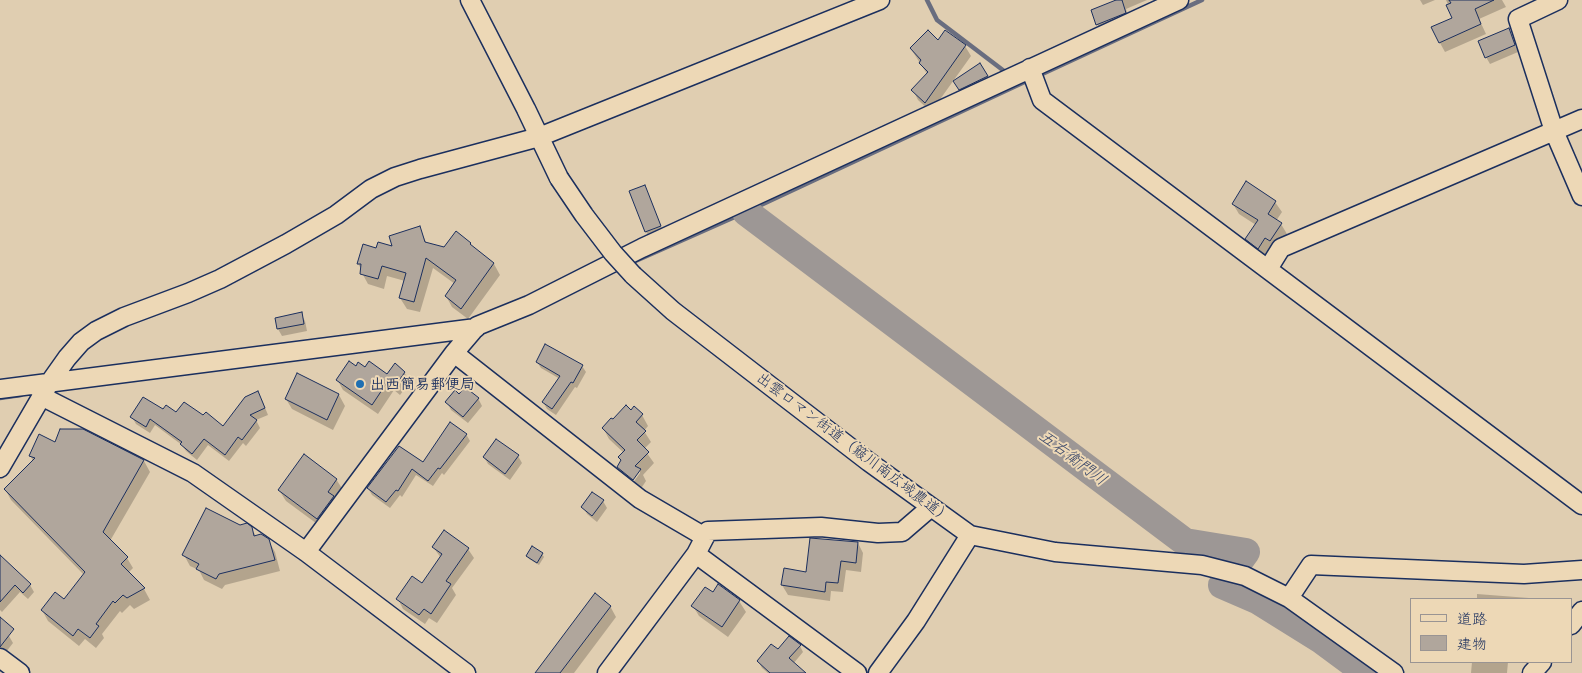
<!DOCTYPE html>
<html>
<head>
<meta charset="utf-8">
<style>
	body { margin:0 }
	#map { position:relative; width:1582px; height:673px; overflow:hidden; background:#e0ceb1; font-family:Mali,"Klee One",sans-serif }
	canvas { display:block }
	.legend { position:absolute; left:1410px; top:598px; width:162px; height:65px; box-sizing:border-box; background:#edd8b6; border:1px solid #999493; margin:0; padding:6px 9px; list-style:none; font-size:15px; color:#1b2f5e }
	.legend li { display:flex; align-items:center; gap:10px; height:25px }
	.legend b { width:25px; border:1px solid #999493 }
</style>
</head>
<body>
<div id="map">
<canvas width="1582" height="673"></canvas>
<ul class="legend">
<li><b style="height:6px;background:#edd8b6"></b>道路</li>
<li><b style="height:14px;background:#b0a69c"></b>建物</li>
</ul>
</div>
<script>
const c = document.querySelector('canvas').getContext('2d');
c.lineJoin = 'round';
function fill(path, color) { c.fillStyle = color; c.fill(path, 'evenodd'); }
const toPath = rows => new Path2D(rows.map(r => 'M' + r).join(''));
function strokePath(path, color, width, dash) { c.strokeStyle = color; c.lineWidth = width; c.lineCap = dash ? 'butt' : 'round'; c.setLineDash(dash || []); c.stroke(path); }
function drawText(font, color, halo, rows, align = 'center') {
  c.font = font + ' Mali,"Klee One",sans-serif'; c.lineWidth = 4; c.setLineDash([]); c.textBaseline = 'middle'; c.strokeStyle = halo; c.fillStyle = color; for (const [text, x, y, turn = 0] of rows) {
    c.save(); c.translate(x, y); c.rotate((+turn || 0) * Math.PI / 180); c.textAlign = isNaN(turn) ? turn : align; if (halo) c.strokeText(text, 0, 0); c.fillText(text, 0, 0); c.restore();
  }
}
const shadow = toPath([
	[1119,0,1147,0,1126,9,1130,23,1103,34,1097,24],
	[1420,0,1435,0,1423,5],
	[1446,0,1502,0,1506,7,1479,19,1486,34,1445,52,1440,43,1454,18],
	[1508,30,1518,52,1490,64,1486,57],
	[945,32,965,46,971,56,931,112,918,100,913,90,927,74,911,49,938,42],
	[980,65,991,83,964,96,955,81],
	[644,186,664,233,650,238,646,232],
	[1275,202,1282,212,1276,221,1281,224,1287,234,1276,251,1265,259,1253,250,1247,239,1256,225,1239,214,1233,204],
	[419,227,427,244,445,248,470,243,473,249,494,264,500,275,468,319,452,307,446,296,455,284,433,268,420,312,407,309,400,298,405,281,387,276,384,289,368,284,362,273,362,270,358,264,377,249,394,248],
	[301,314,305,321,307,331,282,336,278,329,276,318],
	[537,362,582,366,586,372,577,388,575,387,556,415,547,409,543,402,560,379,541,368],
	[356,368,387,375,404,372,410,382,400,395,394,390,378,414,343,390,338,381],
	[339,395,345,406,333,430,292,409,286,399],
	[478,398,482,406,468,423,451,410,447,402],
	[262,400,268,415,256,420,260,428,246,446,243,443,229,461,208,445,197,460,186,451,182,445,155,425,150,433,136,424,132,417,164,411,224,428],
	[631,412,642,415,648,426,644,431,651,442,644,449,654,463,643,475,646,481,640,490,632,484,640,473,640,468,630,483,624,478,618,467,624,453,609,439,603,428,613,421],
	[83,430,144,461,150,472,110,541,127,558,133,568,128,573,144,589,150,600,134,609,130,605,122,613,120,611,102,634,104,638,96,648,85,639,79,646,48,621,42,610,65,601,84,575,11,500,5,489,33,461,30,455],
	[466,434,470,441,444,475,442,473,433,486,416,475,402,497,400,495,390,508,372,495,368,488,423,464],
	[518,456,522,463,510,480,488,464,484,457],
	[336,479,343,490,324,529,286,501,279,490],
	[603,501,607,508,597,522,587,514,583,507],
	[240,526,251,528,256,536,268,540,275,552,280,571,225,585,222,589,204,580,199,570,190,566,184,555],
	[858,543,863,553,861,572,846,570,843,592,831,591,830,601,788,595,782,585,807,573],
	[433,547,468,549,474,558,452,588,456,595,437,623,429,618,425,624,403,609,398,599,423,585,441,558],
	[533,548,542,554,544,557,539,565,529,559,527,556],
	[0,564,30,585,34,592,28,599,20,592,2,612,0,610],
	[719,586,739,601,746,612,728,637,699,616,693,606,713,594],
	[1477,594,1529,598,1530,599,1477,599],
	[610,606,616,617,574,673,540,673],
	[0,629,9,636,13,643,6,652,0,648],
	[800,646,803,652,793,664,801,673,768,673,762,668,758,661],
	[1472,662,1508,662,1507,673,1471,673]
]);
const stream = toPath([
	[927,0,937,20,1008,74],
	[1038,76,1202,0],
	[631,263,746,212,1031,79],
	[0,398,21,395]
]);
const river = toPath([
	[746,212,1185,542,1246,552,1222,585,1259,601,1320,639,1366,673]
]);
const building = toPath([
	[1116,0,1122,0,1126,13,1096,25,1091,10,1116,0],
	[1449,0,1494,0,1475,9,1481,24,1439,43,1431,27,1452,18,1446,5,1451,3,1449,0],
	[1509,28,1515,45,1485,58,1478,41,1509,28],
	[928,30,938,40,945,30,966,45,925,103,911,90,928,72,919,63,921,60,910,48,928,30],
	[980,63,988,76,959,90,953,81,980,63],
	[1246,181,1276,201,1268,214,1282,223,1270,241,1265,238,1258,249,1245,239,1258,220,1232,204,1246,181],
	[645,185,661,226,645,232,629,191,645,185],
	[420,226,425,242,444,247,456,231,471,243,470,244,494,263,461,309,445,296,456,280,426,258,414,302,399,298,406,273,382,266,378,279,360,274,361,264,357,264,363,244,376,248,378,242,392,246,389,236,420,226],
	[302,312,304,324,277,329,275,318,302,312],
	[545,344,583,365,573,383,571,382,552,409,542,402,560,376,536,362,545,344],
	[349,361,356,366,358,362,365,367,369,361,387,374,395,363,405,372,395,386,388,381,372,405,336,380,349,361],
	[297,373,339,394,327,420,285,399,297,373],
	[465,387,479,398,463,417,445,402,455,390,459,394,465,387],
	[258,391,265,408,250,415,257,420,242,440,238,437,225,455,204,439,192,454,180,444,182,442,150,419,146,427,130,417,143,397,163,409,166,405,176,412,184,402,203,415,206,412,223,426,245,397,258,391],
	[626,405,631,410,634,406,643,414,636,422,646,431,637,440,649,452,635,466,641,469,633,480,617,467,621,460,618,457,625,450,602,428,611,418,613,419,626,405],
	[450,422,467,434,440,469,438,468,428,481,412,469,398,491,396,490,386,502,367,488,399,446,423,462,450,422],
	[60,429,83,429,144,460,103,532,128,557,121,564,145,588,127,598,123,595,115,603,113,601,96,624,99,626,90,638,78,629,73,636,41,610,55,592,64,599,85,572,4,489,35,458,29,456,39,434,55,442,60,429],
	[496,439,519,455,505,474,483,457,496,439],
	[304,454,337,479,328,492,334,496,317,519,278,490,304,454],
	[592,492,604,500,592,516,581,507,592,492],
	[206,508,240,525,247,523,252,527,254,536,261,534,269,539,275,560,219,574,216,579,196,569,199,564,182,555,206,508],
	[444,530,469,548,446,581,451,584,431,614,424,609,419,615,396,599,412,576,422,583,442,554,432,547,444,530],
	[810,538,858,542,856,563,841,561,838,583,826,582,825,592,781,585,784,568,806,572,810,538],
	[532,546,543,553,537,563,526,556,532,546],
	[0,555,31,584,23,593,15,585,0,602,0,555],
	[718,584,740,600,722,627,691,606,705,587,713,592,718,584],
	[595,593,611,606,560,673,535,673,595,593],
	[0,617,14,629,0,647,0,617],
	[789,636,801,645,789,658,806,673,770,673,757,661,771,644,778,649,789,636]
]);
const minor = toPath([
	[470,0,526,109,559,178],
	[1558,0,1518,19,1554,131,1582,196],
	[1030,68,1042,100,1582,505],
	[1268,269,1281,248,1582,119],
	[633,275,673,311,869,462,970,535,1055,552,1202,565,1245,576,1289,598,1394,673],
	[454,353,640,499,705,537],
	[0,389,476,328],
	[41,396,193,473,306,552,466,673],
	[0,468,50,382,67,358,81,342,96,331,124,317,188,293,220,279,286,244,336,215,371,189,395,177,420,169,539,137,880,0],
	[306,552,454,353,477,326,529,305,642,248,1179,0],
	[696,554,857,673],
	[1289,598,1311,565,1524,574,1582,570],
	[1571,625,1582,611],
	[0,658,20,673],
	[607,673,696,554,708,531,821,527,878,533,902,532,931,507],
	[878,673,916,621,970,535],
	[1532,673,1542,662]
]);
const minorBridge = toPath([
	[559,178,584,215,613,253,633,275]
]);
const markers = [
	[360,384,5,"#1f6fb2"]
];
const poiNames = [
	["出西簡易郵便局",370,384]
];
const streetNames = [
	["出雲ロマン街道（簸川南広域農道）",854,448,37]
];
const waterNames = [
	["五右衛門川",1073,458,37]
];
fill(shadow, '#0003');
strokePath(stream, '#696d7f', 4.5);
strokePath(river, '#9d9795', 28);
fill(building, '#b0a69c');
strokePath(building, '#1b2f5e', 1);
strokePath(minor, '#1b2f5e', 21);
strokePath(minor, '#edd8b6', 18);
strokePath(minorBridge, '#1b2f5e', 21, []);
strokePath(minorBridge, '#edd8b6', 18);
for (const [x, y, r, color] of markers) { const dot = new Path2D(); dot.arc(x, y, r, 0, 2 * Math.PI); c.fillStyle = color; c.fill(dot); strokePath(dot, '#edd8b6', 2); }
drawText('bold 15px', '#1b2f5e', '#edd8b6', poiNames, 'left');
drawText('15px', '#1b2f5e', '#edd8b6', streetNames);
drawText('italic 16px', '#354469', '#edd8b6', waterNames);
</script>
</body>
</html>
